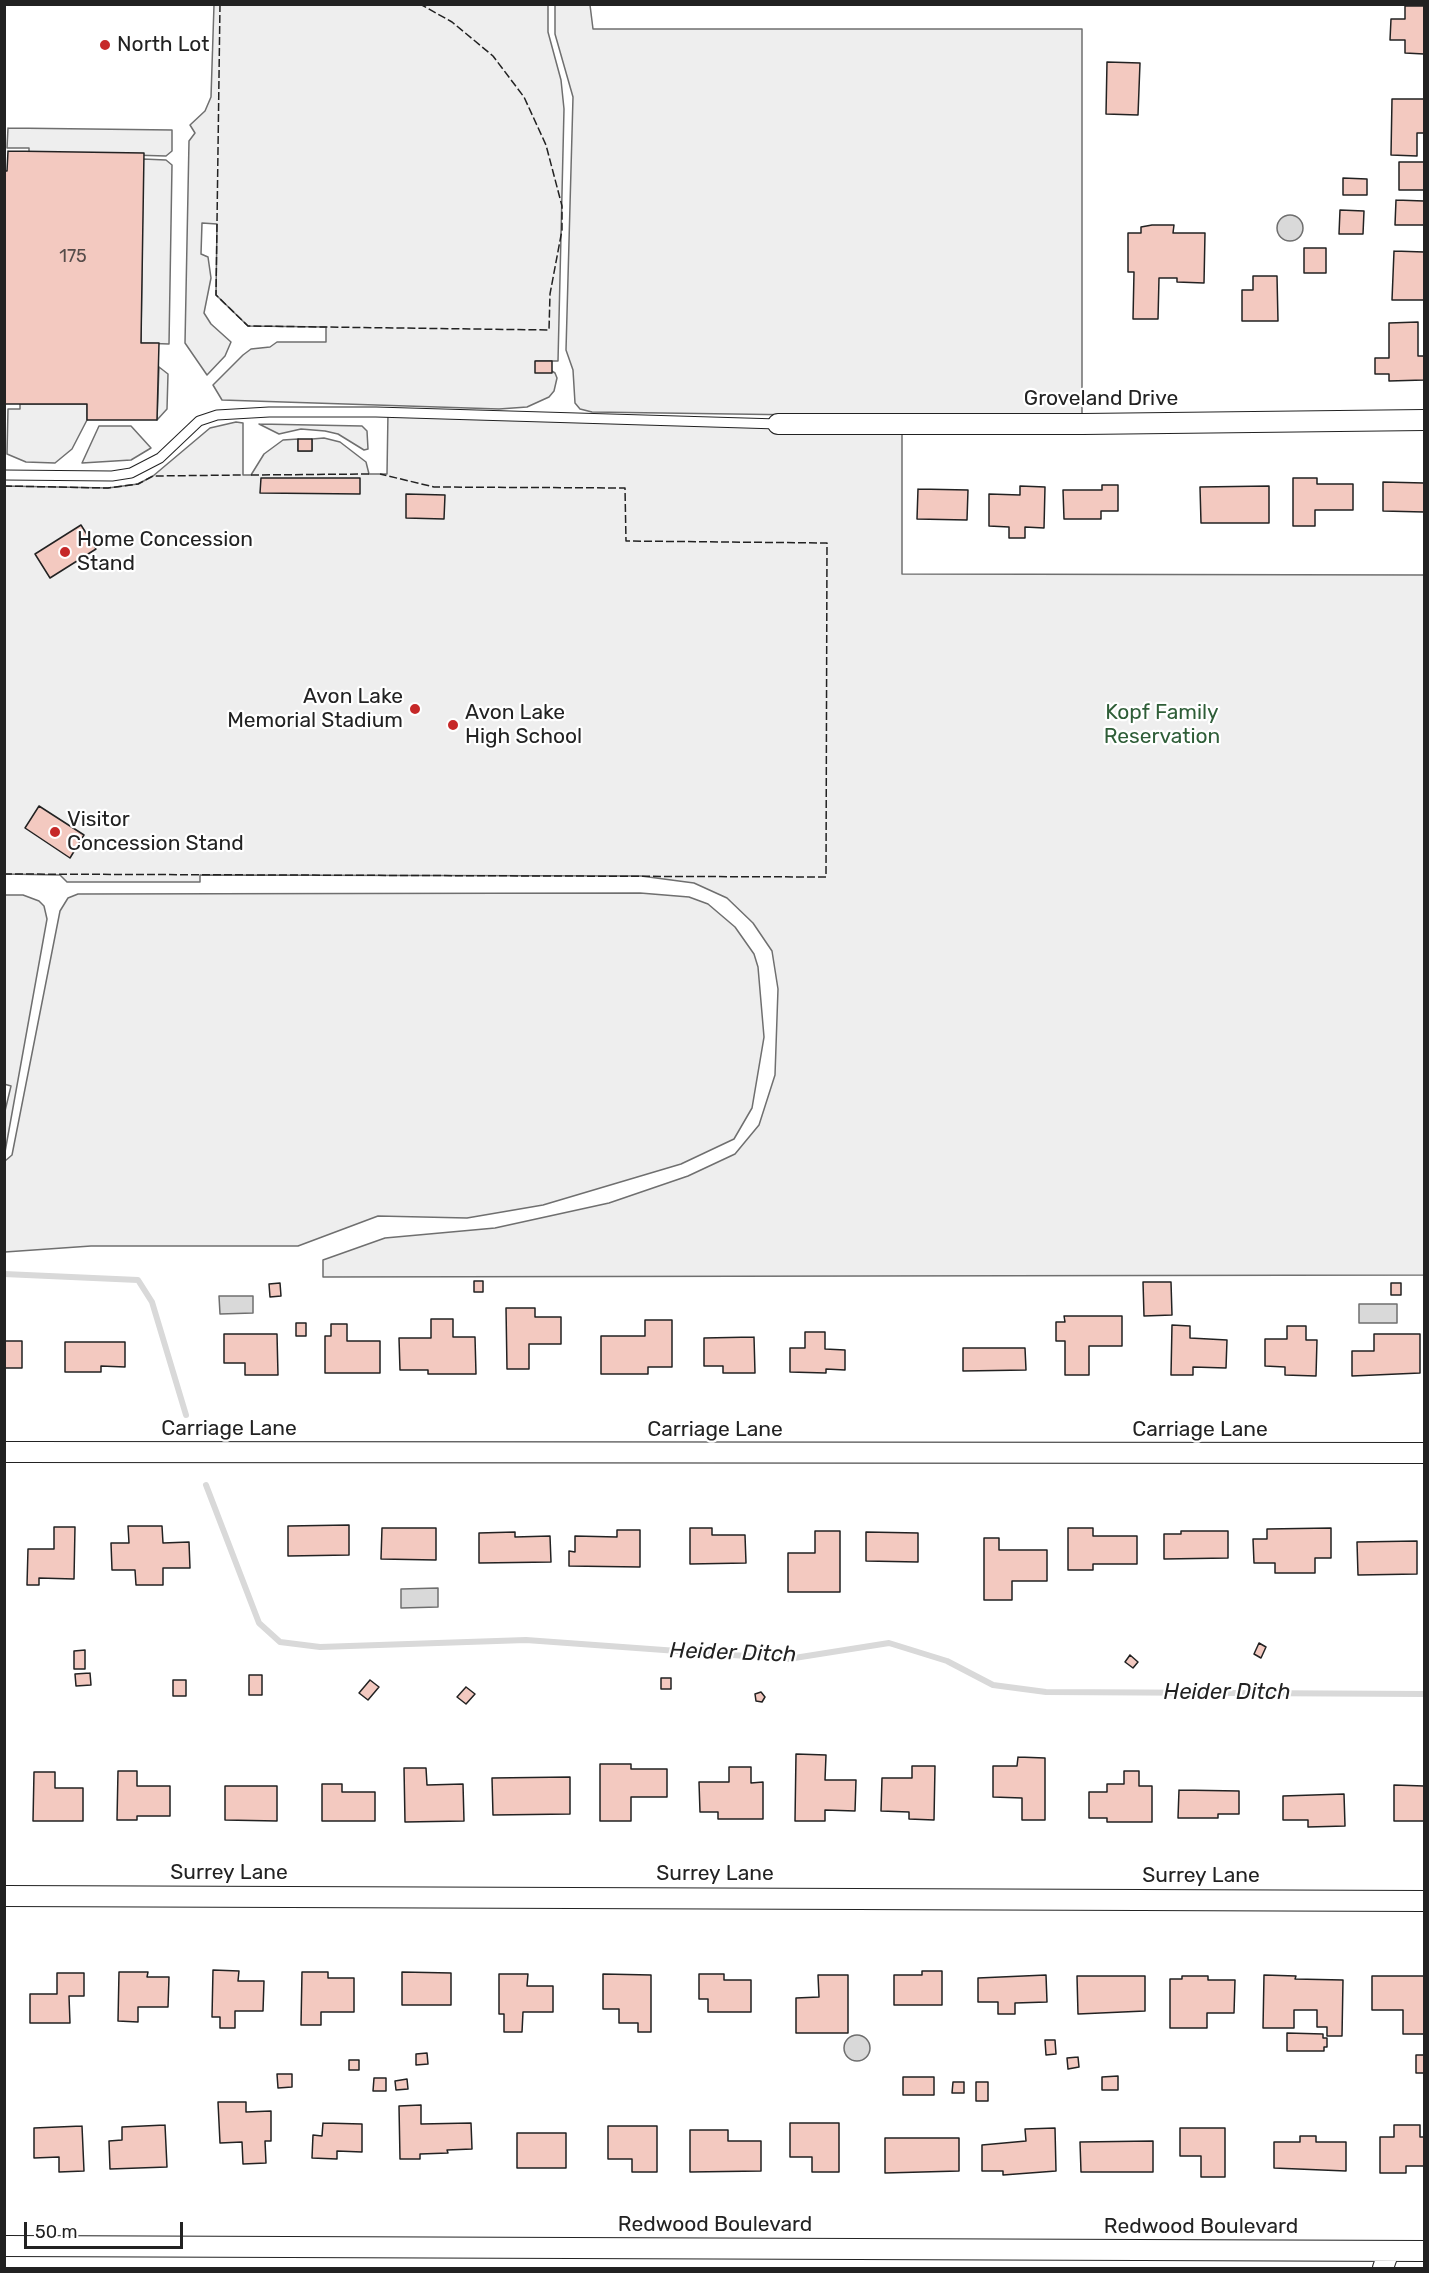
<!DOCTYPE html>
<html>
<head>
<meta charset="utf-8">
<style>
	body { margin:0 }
	#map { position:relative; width:1429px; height:2273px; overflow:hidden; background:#fff; font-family:Rubik,sans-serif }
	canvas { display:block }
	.frame { position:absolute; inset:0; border:6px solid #222; pointer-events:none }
	.scale { position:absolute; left:24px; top:2222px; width:159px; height:27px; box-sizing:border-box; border:3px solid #222; border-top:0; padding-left:8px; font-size:18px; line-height:21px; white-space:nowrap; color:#222; -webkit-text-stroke:4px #fff; paint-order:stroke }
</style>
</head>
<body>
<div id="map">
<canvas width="1429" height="2273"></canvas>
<div class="frame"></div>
<div class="scale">50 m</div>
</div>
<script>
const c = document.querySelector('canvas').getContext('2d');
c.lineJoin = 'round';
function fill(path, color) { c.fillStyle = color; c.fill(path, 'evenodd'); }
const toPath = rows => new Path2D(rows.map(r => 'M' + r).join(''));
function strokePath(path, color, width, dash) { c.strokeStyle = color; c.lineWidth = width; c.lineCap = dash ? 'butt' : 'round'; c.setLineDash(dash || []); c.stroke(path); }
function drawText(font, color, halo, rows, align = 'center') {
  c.font = font + ' Rubik,sans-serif'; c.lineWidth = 4.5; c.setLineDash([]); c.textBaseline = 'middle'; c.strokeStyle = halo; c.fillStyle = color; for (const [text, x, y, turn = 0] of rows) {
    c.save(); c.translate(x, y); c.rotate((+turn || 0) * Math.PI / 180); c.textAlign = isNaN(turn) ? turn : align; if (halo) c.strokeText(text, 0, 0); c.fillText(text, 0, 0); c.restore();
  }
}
const green = toPath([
	[214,5,548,5,548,32,561,80,564,109,558,361,536,361,555,373,557,378,554,391,549,397,527,407,499,409,222,400,213,385,243,355,251,349,270,347,277,342,326,342,326,327,248,326,216,295,217,224,202,223,201,254,208,257,211,278,204,313,211,324,231,342,225,356,207,375,185,343,189,141,195,133,190,125,205,111,211,97,214,5],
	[555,5,590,5,593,29,1082,29,1082,419,592,412,580,409,575,403,573,370,566,350,573,97,555,34,555,5],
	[8,128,172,130,172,151,166,156,29,152,29,148,7,148,8,128],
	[143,159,166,160,172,165,169,344,141,343,143,159],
	[159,367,168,374,167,409,157,420,159,367],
	[20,404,87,404,87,420,72,449,55,463,26,462,7,454,8,409,20,409,20,404],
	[388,412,902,423,902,574,1424,575,1424,1275,323,1277,323,1260,385,1238,495,1228,609,1203,688,1176,735,1154,759,1125,775,1075,778,989,772,951,753,923,727,898,694,883,641,876,200,875,200,882,67,882,60,875,5,874,5,486,108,488,138,484,153,476,210,428,236,422,243,423,243,475,251,475,264,454,283,440,298,439,298,451,312,451,312,439,324,438,340,442,366,462,369,474,387,474,388,412],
	[259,424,362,426,367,431,368,449,364,450,338,434,325,431,301,429,279,434,259,424],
	[99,426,131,426,151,448,131,460,82,463,99,426],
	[78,894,640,893,689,897,708,904,735,927,754,954,758,967,764,1037,752,1108,734,1139,681,1164,543,1205,467,1218,378,1216,298,1246,91,1246,5,1252,5,1161,12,1155,60,911,68,898,78,894],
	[5,895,23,895,39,901,44,906,47,919,5,1152,5,1111,11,1086,4,1084,5,895]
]);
const water = toPath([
	'1277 228a13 13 0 1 1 26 0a13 13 0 1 1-26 0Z',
	[219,1296,253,1296,253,1313,220,1314,219,1296],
	[1359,1304,1397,1304,1397,1323,1359,1323,1359,1304],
	[438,1588,438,1607,401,1608,401,1589,438,1588],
	'844 2048a13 13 0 1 1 26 0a13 13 0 1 1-26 0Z'
]);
const stream = toPath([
	[4,1274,138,1280,152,1302,186,1415],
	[206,1485,259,1623,280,1642,320,1647,526,1640,788,1659,889,1643,947,1661,993,1685,1046,1692,1424,1694]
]);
const building = toPath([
	[1405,6,1424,6,1424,54,1405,53,1405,40,1390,40,1391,19,1405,19,1405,6],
	[1107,62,1140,63,1138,115,1106,114,1107,62],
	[1392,99,1424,99,1424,133,1417,133,1417,156,1391,155,1392,99],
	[8,151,144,153,141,343,159,343,157,420,87,420,87,404,4,404,4,171,7,171,8,151],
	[1399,162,1424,162,1424,190,1399,190,1399,162],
	[1343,178,1367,179,1367,195,1343,195,1343,178],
	[1396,200,1424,201,1424,225,1395,225,1396,200],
	[1340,210,1364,211,1363,234,1339,234,1340,210],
	[1152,225,1174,225,1173,233,1205,233,1204,283,1177,282,1177,278,1159,278,1158,319,1133,319,1134,272,1128,272,1128,233,1141,233,1141,227,1152,225],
	[1304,248,1326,248,1326,273,1304,273,1304,248],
	[1394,251,1424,252,1424,300,1392,300,1394,251],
	[1253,276,1277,276,1278,321,1242,321,1242,290,1253,290,1253,276],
	[1418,322,1418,356,1424,356,1424,380,1389,381,1389,374,1375,374,1375,358,1389,358,1389,323,1418,322],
	[535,361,552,361,552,373,535,373,535,361],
	[298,439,312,439,312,451,298,451,298,439],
	[261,478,360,478,360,494,260,493,261,478],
	[1293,478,1317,478,1317,484,1353,484,1353,510,1315,510,1315,526,1293,526,1293,478],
	[1383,482,1424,483,1424,512,1383,511,1383,482],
	[1102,485,1118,485,1118,511,1101,511,1101,519,1064,519,1063,490,1102,490,1102,485],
	[1020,486,1045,487,1044,528,1025,527,1025,538,1009,538,1009,527,989,526,989,494,1020,495,1020,486],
	[1269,486,1269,523,1201,523,1200,487,1269,486],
	[918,489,968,490,967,520,917,519,918,489],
	[406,494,445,495,444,519,406,518,406,494],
	[81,525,96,549,50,578,35,554,81,525],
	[39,806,84,835,70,858,25,828,39,806],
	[474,1281,483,1281,483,1292,474,1292,474,1281],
	[1143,1282,1171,1282,1172,1315,1144,1316,1143,1282],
	[280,1283,281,1296,270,1297,269,1284,280,1283],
	[1391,1283,1401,1283,1401,1295,1391,1295,1391,1283],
	[506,1308,535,1308,535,1317,561,1317,561,1344,529,1344,529,1369,507,1369,506,1308],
	[1064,1316,1122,1316,1122,1346,1089,1346,1089,1375,1065,1375,1065,1341,1056,1341,1056,1322,1065,1322,1064,1316],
	[431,1319,453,1319,453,1337,475,1337,476,1374,428,1374,428,1370,400,1370,399,1338,431,1338,431,1319],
	[645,1320,672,1320,672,1367,648,1367,648,1374,601,1374,601,1336,645,1336,645,1320],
	[296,1323,306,1323,306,1336,296,1336,296,1323],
	[331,1324,347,1324,347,1341,380,1341,380,1373,325,1373,325,1336,331,1336,331,1324],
	[1172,1325,1190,1326,1190,1338,1227,1340,1226,1368,1193,1367,1193,1375,1171,1375,1172,1325],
	[1287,1326,1306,1326,1306,1340,1317,1340,1316,1376,1285,1375,1285,1367,1265,1366,1265,1339,1287,1339,1287,1326],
	[805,1332,825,1332,825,1349,845,1350,845,1370,826,1369,826,1373,790,1372,790,1348,805,1348,805,1332],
	[224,1334,277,1334,278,1375,245,1375,245,1363,224,1363,224,1334],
	[1374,1334,1420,1334,1420,1373,1352,1376,1352,1351,1374,1351,1374,1334],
	[754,1337,755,1373,723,1373,723,1366,704,1366,704,1338,754,1337],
	[4,1341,22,1341,22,1368,4,1368,4,1341],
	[65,1342,125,1342,125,1367,101,1366,101,1372,65,1372,65,1342],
	[963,1348,1025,1348,1026,1370,963,1371,963,1348],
	[349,1525,349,1555,288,1556,288,1526,349,1525],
	[128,1526,162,1526,163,1543,189,1542,190,1568,163,1568,163,1585,136,1585,135,1570,112,1570,111,1543,129,1543,128,1526],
	[54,1527,75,1527,74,1579,39,1578,39,1585,27,1585,28,1549,54,1549,54,1527],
	[382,1528,436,1528,436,1560,381,1559,382,1528],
	[690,1528,712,1528,712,1535,745,1535,746,1563,690,1564,690,1528],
	[1068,1528,1093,1528,1093,1536,1137,1536,1137,1564,1093,1564,1093,1570,1068,1570,1068,1528],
	[1331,1528,1331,1558,1315,1558,1315,1573,1275,1573,1275,1563,1254,1563,1253,1539,1267,1539,1267,1529,1331,1528],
	[617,1530,640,1530,640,1567,569,1566,569,1551,575,1552,575,1536,617,1537,617,1530],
	[815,1531,840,1531,840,1592,788,1592,788,1553,815,1553,815,1531],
	[1181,1531,1228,1531,1228,1558,1164,1559,1164,1534,1181,1534,1181,1531],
	[515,1532,515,1537,550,1536,551,1562,479,1563,479,1533,515,1532],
	[866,1532,918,1533,918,1562,866,1561,866,1532],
	[984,1538,999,1538,999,1550,1047,1550,1047,1581,1012,1581,1012,1600,984,1600,984,1538],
	[1417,1541,1417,1574,1358,1575,1357,1542,1417,1541],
	[1259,1643,1266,1647,1261,1658,1254,1654,1259,1643],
	[85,1650,85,1669,74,1669,74,1651,85,1650],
	[1130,1655,1138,1662,1133,1668,1125,1662,1130,1655],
	[90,1673,91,1685,76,1686,75,1674,90,1673],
	[249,1675,262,1675,262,1695,249,1695,249,1675],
	[661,1678,671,1678,671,1689,661,1689,661,1678],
	[173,1680,186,1680,186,1696,173,1696,173,1680],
	[370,1680,379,1687,368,1700,359,1693,370,1680],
	[466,1687,475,1694,466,1704,457,1697,466,1687],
	[761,1692,765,1697,762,1702,756,1701,755,1694,761,1692],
	[796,1754,826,1755,825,1780,856,1780,855,1811,825,1810,825,1821,795,1821,796,1754],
	[1018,1757,1045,1758,1045,1820,1022,1820,1022,1798,993,1797,993,1766,1017,1766,1018,1757],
	[600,1764,631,1764,631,1769,667,1769,667,1797,631,1797,631,1821,600,1821,600,1764],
	[912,1766,935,1766,934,1820,909,1819,909,1812,881,1811,882,1778,912,1778,912,1766],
	[729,1767,751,1767,751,1783,763,1782,763,1819,718,1819,718,1812,700,1812,699,1782,729,1782,729,1767],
	[404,1768,426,1768,427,1785,463,1784,464,1821,405,1822,404,1768],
	[118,1771,137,1771,137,1786,170,1786,170,1816,137,1816,137,1820,117,1820,118,1771],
	[1124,1771,1139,1771,1139,1786,1152,1786,1152,1822,1107,1822,1107,1818,1089,1818,1089,1792,1107,1792,1107,1784,1124,1784,1124,1771],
	[34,1772,55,1772,55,1788,83,1788,83,1821,33,1821,34,1772],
	[570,1777,570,1814,493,1815,492,1778,570,1777],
	[322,1784,342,1784,342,1792,375,1792,375,1821,322,1821,322,1784],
	[1394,1785,1424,1786,1424,1821,1394,1821,1394,1785],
	[225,1786,277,1786,277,1821,225,1820,225,1786],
	[1179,1790,1239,1791,1239,1814,1218,1814,1218,1818,1178,1818,1179,1790],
	[1344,1794,1345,1826,1308,1827,1308,1820,1283,1820,1283,1796,1344,1794],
	[213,1970,239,1971,238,1981,264,1981,263,2011,235,2011,235,2028,220,2028,220,2017,212,2017,213,1970],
	[922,1971,942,1971,942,2005,894,2005,894,1975,922,1975,922,1971],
	[119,1972,148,1972,147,1977,169,1977,168,2007,138,2007,138,2022,118,2021,119,1972],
	[302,1972,328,1972,328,1978,354,1978,354,2012,321,2012,321,2025,301,2025,302,1972],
	[402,1972,451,1973,451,2005,402,2005,402,1972],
	[57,1973,84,1973,84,1996,69,1996,70,2023,30,2023,30,1994,57,1994,57,1973],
	[499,1974,528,1974,527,1986,553,1986,553,2012,523,2012,522,2032,504,2032,504,2014,499,2014,499,1974],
	[603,1974,651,1975,651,2032,638,2032,638,2023,619,2023,619,2009,603,2009,603,1974],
	[699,1974,724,1974,724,1980,751,1980,751,2012,708,2012,708,1999,699,1999,699,1974],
	[818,1975,848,1975,848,2033,796,2033,796,1998,819,1997,818,1975],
	[1046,1975,1047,2002,1015,2003,1015,2014,998,2014,998,2002,978,2002,978,1978,1046,1975],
	[1264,1975,1296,1976,1295,1979,1343,1980,1342,2036,1327,2036,1327,2027,1317,2027,1317,2010,1294,2010,1294,2028,1263,2028,1264,1975],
	[1077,1976,1145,1976,1145,2011,1078,2014,1077,1976],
	[1182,1976,1208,1976,1208,1980,1235,1980,1234,2013,1207,2013,1207,2028,1170,2028,1170,1979,1182,1979,1182,1976],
	[1372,1976,1424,1976,1424,2034,1403,2034,1403,2010,1372,2010,1372,1976],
	[1287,2033,1323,2034,1323,2038,1327,2038,1327,2047,1324,2047,1324,2051,1287,2051,1287,2033],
	[1045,2040,1055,2040,1056,2054,1046,2055,1045,2040],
	[427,2053,428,2064,416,2065,416,2054,427,2053],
	[1416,2055,1424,2055,1424,2073,1416,2073,1416,2055],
	[1078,2057,1079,2067,1068,2069,1067,2058,1078,2057],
	[349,2060,359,2060,359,2070,349,2070,349,2060],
	[277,2074,292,2074,292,2087,278,2088,277,2074],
	[1118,2076,1118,2090,1102,2090,1102,2077,1118,2076],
	[903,2077,934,2077,934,2095,903,2095,903,2077],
	[374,2078,386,2078,386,2091,373,2091,374,2078],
	[407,2079,408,2089,396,2090,395,2081,407,2079],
	[953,2082,964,2082,964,2093,952,2093,953,2082],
	[976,2082,988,2082,988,2101,976,2101,976,2082],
	[218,2102,246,2102,246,2112,271,2111,271,2141,265,2141,266,2163,243,2164,242,2142,220,2143,218,2102],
	[421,2105,421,2124,471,2123,472,2149,447,2150,448,2153,420,2154,420,2159,400,2159,399,2106,421,2105],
	[323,2123,362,2124,362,2152,337,2151,337,2159,312,2158,313,2135,322,2136,323,2123],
	[790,2123,839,2123,839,2172,812,2172,812,2157,790,2157,790,2123],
	[165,2125,167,2167,110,2169,109,2141,122,2140,122,2127,165,2125],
	[1394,2125,1420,2125,1420,2137,1424,2137,1424,2166,1406,2166,1406,2173,1380,2173,1380,2137,1394,2137,1394,2125],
	[82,2126,84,2171,59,2172,59,2157,34,2158,34,2128,82,2126],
	[608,2126,657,2126,657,2172,632,2172,632,2159,608,2159,608,2126],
	[1055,2128,1056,2171,1003,2175,1003,2171,982,2171,982,2145,1026,2141,1025,2129,1055,2128],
	[1180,2128,1225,2128,1225,2177,1201,2177,1201,2156,1180,2156,1180,2128],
	[690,2130,728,2130,728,2141,761,2141,761,2171,690,2172,690,2130],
	[517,2133,566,2133,566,2168,517,2168,517,2133],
	[1300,2136,1316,2136,1316,2142,1346,2142,1346,2171,1274,2168,1274,2142,1300,2142,1300,2136],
	[885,2138,959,2138,959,2171,885,2173,885,2138],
	[1153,2141,1153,2172,1081,2172,1080,2142,1153,2141]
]);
const service = toPath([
	[4,475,112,476,131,473,160,458,199,421,217,415,269,412,376,412,778,424]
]);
const minor = toPath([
	[778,424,1083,424,1424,420],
	[4,1452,1424,1453],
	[4,1896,1424,1901],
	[4,2246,1424,2251],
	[1383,2268,1389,2251]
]);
const fence = toPath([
	[220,4,216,295,248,326,549,330,550,294,562,230,562,206,546,145,524,97,493,56,452,22,420,4],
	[251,475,369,474],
	[4,486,108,488,138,484,153,476,242,475],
	[4,874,826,877,827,543,626,541,625,488,434,487,380,474]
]);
const markers = [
	[105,45,6,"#c62828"],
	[65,552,6,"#c62828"],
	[415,709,6,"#c62828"],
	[453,725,6,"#c62828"],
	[55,832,6,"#c62828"]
];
const numberNames = [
	["175",73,257]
];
const poiNames = [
	["North Lot",117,45],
	["Home Concession",77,540],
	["Stand",77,564],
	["Avon Lake",403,697,"right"],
	["Memorial Stadium",403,721,"right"],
	["Avon Lake",465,713],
	["High School",465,737],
	["Visitor",67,820],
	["Concession Stand",67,844]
];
const streetNames = [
	["Groveland Drive",1101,399],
	["Carriage Lane",229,1429],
	["Carriage Lane",715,1430],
	["Carriage Lane",1200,1430],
	["Surrey Lane",229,1873],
	["Surrey Lane",715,1874],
	["Surrey Lane",1201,1876],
	["Redwood Boulevard",715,2225],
	["Redwood Boulevard",1201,2227]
];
const parkNames = [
	["Kopf Family",1162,713],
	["Reservation",1162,737]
];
const waterNames = [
	["Heider Ditch",733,1653,2],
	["Heider Ditch",1227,1693]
];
fill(green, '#eee');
strokePath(green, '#6f6f6f', 1.5);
fill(water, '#d9d9d9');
strokePath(water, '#6f6f6f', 1.5);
strokePath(stream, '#d9d9d9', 6);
fill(building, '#f3c9c0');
strokePath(building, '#222', 1.5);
strokePath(service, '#222', 11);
strokePath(minor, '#222', 22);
strokePath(service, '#fff', 9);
strokePath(minor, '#fff', 20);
strokePath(fence, '#222', 1.5, [8, 3]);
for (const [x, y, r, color] of markers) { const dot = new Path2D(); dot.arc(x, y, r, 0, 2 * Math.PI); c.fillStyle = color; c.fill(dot); strokePath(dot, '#fff', 2); }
drawText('18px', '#564c4a', null, numberNames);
drawText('21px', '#222', '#fff', poiNames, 'left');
drawText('21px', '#222', '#fff', streetNames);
drawText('21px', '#2f5e38', '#fff', parkNames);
drawText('italic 22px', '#222', '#fff', waterNames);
</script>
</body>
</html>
